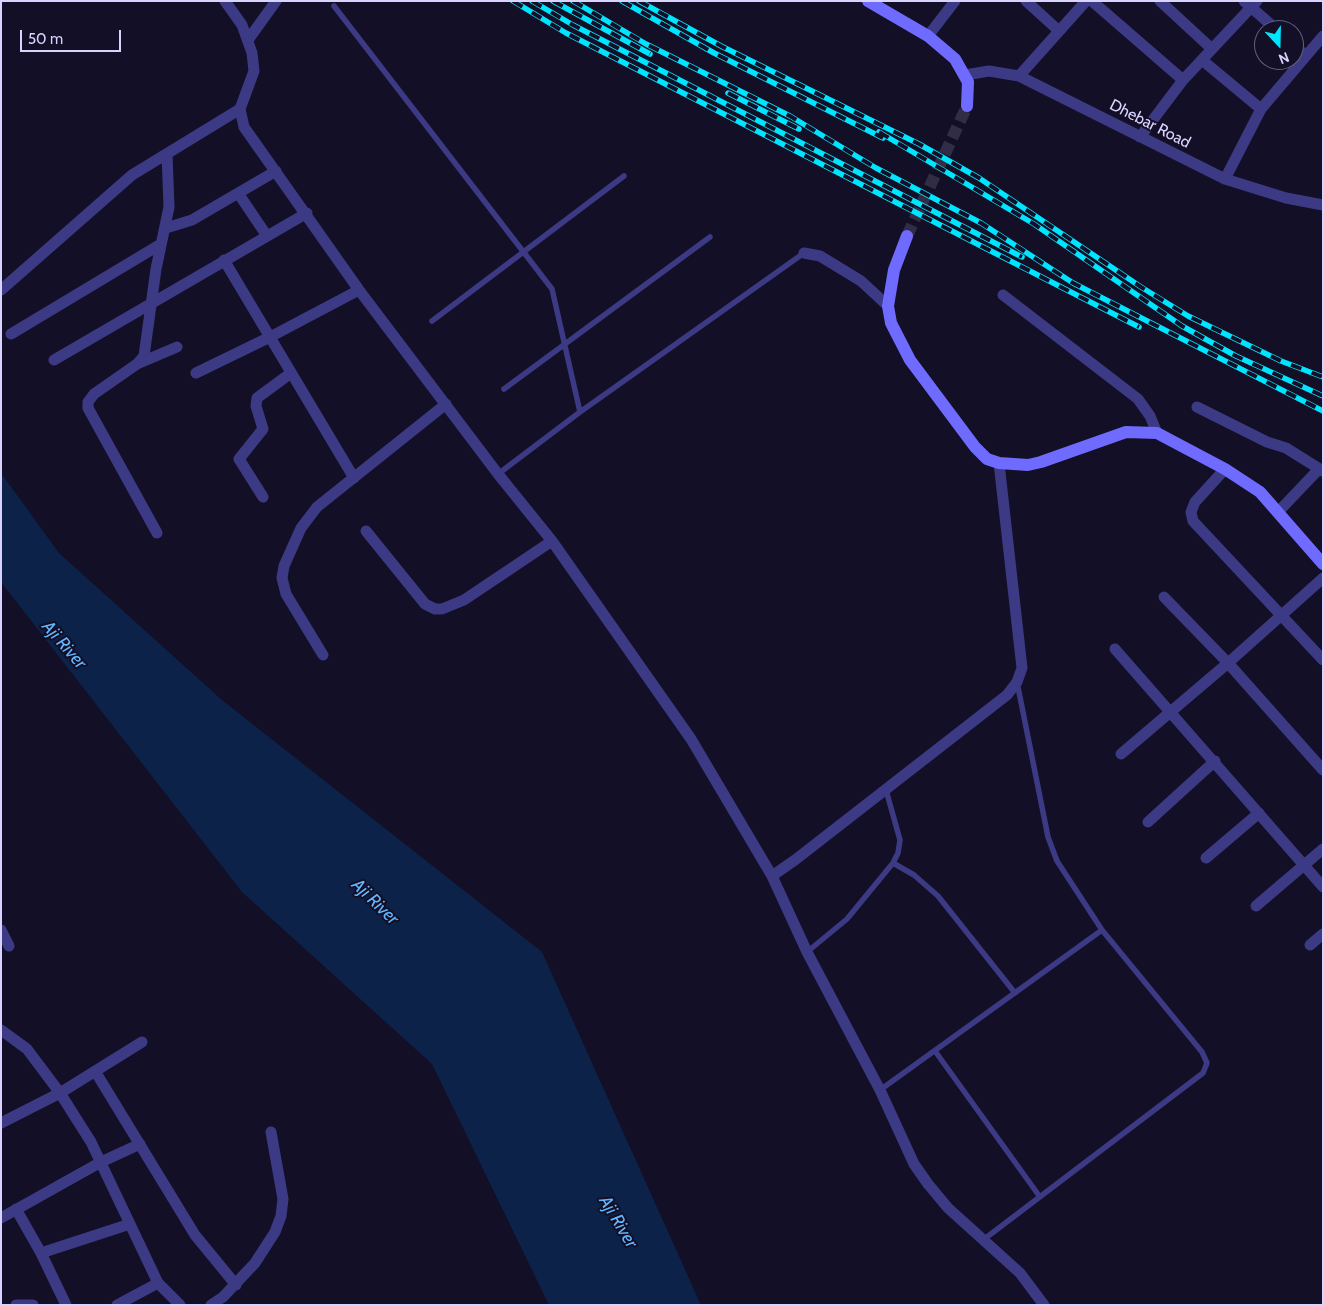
<!DOCTYPE html>
<html>
<head>
<meta charset="utf-8">
<style>
	body { margin:0 }
	#map { position:relative; width:1324px; height:1306px; overflow:hidden; background:#130f26; font-family:Cabin,sans-serif }
	canvas { display:block }
	.frame { position:absolute; inset:0; border:2px solid #d9d4ff; pointer-events:none }
	.north { position:absolute; left:1254px; top:20px; width:50px; height:50px; box-sizing:border-box; background:#130f26; border:1px solid #625e7d; border-radius:50%; rotate:159deg; font-size:14px; font-weight:700; line-height:20px; text-align:center; color:#d9d4ff }
	.north::after { content:''; display:block; margin:auto; width:18px; height:22px; background:#00e5ff; clip-path:polygon(50% 0,100% 100%,50% 72%,0 100%) }
	.scale { position:absolute; left:20px; top:30px; width:101px; height:22px; box-sizing:border-box; border:2px solid #d9d4ff; border-top:0; padding-left:6px; font-size:15px; line-height:18px; white-space:nowrap; color:#d9d4ff; -webkit-text-stroke:4px #130f26; paint-order:stroke }
</style>
</head>
<body>
<div id="map">
<canvas width="1324" height="1306"></canvas>
<div class="frame"></div>
<div class="north">N</div>
<div class="scale">50 m</div>
</div>
<script>
const c = document.querySelector('canvas').getContext('2d');
c.lineJoin = 'round';
function fill(path, color) { c.fillStyle = color; c.fill(path, 'evenodd'); }
const toPath = rows => new Path2D(rows.map(r => 'M' + r).join(''));
function strokePath(path, color, width, dash) { c.strokeStyle = color; c.lineWidth = width; c.lineCap = dash ? 'butt' : 'round'; c.setLineDash(dash || []); c.stroke(path); }
function drawText(font, color, halo, rows, align = 'center') {
  c.font = font + ' Cabin,sans-serif'; c.lineWidth = 4; c.setLineDash([]); c.textBaseline = 'middle'; c.strokeStyle = halo; c.fillStyle = color; for (const [text, x, y, turn = 0] of rows) {
    c.save(); c.translate(x, y); c.rotate((+turn || 0) * Math.PI / 180); c.textAlign = isNaN(turn) ? turn : align; if (halo) c.strokeText(text, 0, 0); c.fillText(text, 0, 0); c.restore();
  }
}
const water = toPath([
	[1,473,59,553,222,700,542,952,701,1305,549,1305,432,1064,242,892,1,582]
]);
const secondaryTunnel = toPath([
	[907,236,967,106]
]);
const lane = toPath([
	[334,6,552,289,580,412],
	[432,321,624,176],
	[504,389,710,237],
	[498,474,580,412,804,253],
	[893,863,914,875,938,896,1015,993],
	[807,952,847,919,893,863,898,853,900,840,886,790],
	[935,1051,1040,1197],
	[880,1090,1102,930],
	[983,1240,1203,1073,1207,1063,1202,1052,1102,930,1057,861,1048,837,1017,682]
]);
const street = toPath([
	[225,1,242,25,252,53,254,71,240,109,244,127,359,290,498,474,552,541,691,739,772,876,807,952,880,1090,914,1164,928,1184,948,1208,1020,1273,1044,1305],
	[1026,1,1058,30],
	[1092,1,1183,80],
	[1160,1,1212,49],
	[1244,1,1277,30],
	[928,36,955,1],
	[248,40,276,1],
	[1294,45,1306,56],
	[1202,60,1261,109],
	[965,75,989,71,1019,76,1225,179,1286,198,1323,205],
	[1019,76,1086,1],
	[1140,137,1183,80,1257,1],
	[1225,179,1261,109,1323,36],
	[238,193,267,236],
	[166,228,192,220,276,171],
	[804,253,820,256,861,281,888,306],
	[224,260,354,478],
	[1,290,132,175,240,109],
	[1003,295,1138,399,1150,416,1157,433],
	[11,334,161,244],
	[54,360,307,213],
	[137,364,177,347],
	[196,373,270,337,359,290],
	[1197,407,1267,442,1286,448,1323,471],
	[1225,469,1195,502,1191,512,1193,521,1323,660],
	[263,497,239,459,263,429,256,406,257,398,291,373],
	[1279,511,1319,469],
	[366,531,425,604,435,609,442,609,464,600,552,541],
	[157,533,88,408,88,402,94,394,137,364,144,356,156,269,169,207,167,154],
	[1164,597,1228,663,1323,578],
	[1115,649,1323,887],
	[323,655,286,594,282,578,284,566,301,528,317,507,446,404],
	[1121,754,1228,663,1323,770],
	[1148,822,1215,761],
	[1206,858,1259,813],
	[772,876,795,860,1007,695,1017,682,1022,668,999,463],
	[1256,906,1323,849],
	[1,930,9,946],
	[1310,945,1323,934],
	[1,1030,27,1049,60,1093,91,1142,158,1283,180,1305],
	[95,1071,195,1235,236,1285],
	[1,1123,60,1093,142,1042],
	[16,1209,41,1253,66,1305],
	[1,1218,101,1162,140,1144],
	[41,1253,130,1224],
	[16,1305,33,1305],
	[117,1305,158,1283],
	[211,1305,223,1297,255,1263,275,1232,281,1216,283,1199,271,1132]
]);
const secondary = toPath([
	[868,1,928,36,955,59,968,82,967,106],
	[907,236,894,270,888,306,891,323,910,360,975,447,987,459,999,463,1028,465,1041,462,1126,432,1157,433,1225,469,1260,492,1323,564]
]);
const rail = toPath([
	[513,1,566,33,1139,327],
	[532,1,573,25,1022,257],
	[553,1,650,54],
	[573,1,646,44,790,116,876,168,981,223,1073,283,1323,411],
	[622,1,714,53,883,138],
	[639,1,721,46,919,144,979,178,1141,287,1188,316,1281,361,1323,377],
	[728,93,799,129],
	[879,132,1034,224,1182,326,1236,356,1323,396]
]);
const streetNames = [
	["Dhebar Road",1150,124,27]
];
const waterNames = [
	["Aji River",64,645,49],
	["Aji River",375,902,44],
	["Aji River",618,1222,59]
];
fill(water, '#0c2248');
strokePath(secondaryTunnel, '#312d47', 12, [12, 6]);
strokePath(lane, '#3d3a85', 5.5);
strokePath(street, '#3d3a85', 11);
strokePath(secondary, '#6f6bff', 12);
strokePath(rail, '#00e5ff', 5.5);
strokePath(rail, '#130f26', 4, [11]);
drawText('16px', '#d9d4ff', '#130f26', streetNames);
drawText('italic 18px', '#62b6ff', '#130f26', waterNames);
</script>
</body>
</html>
